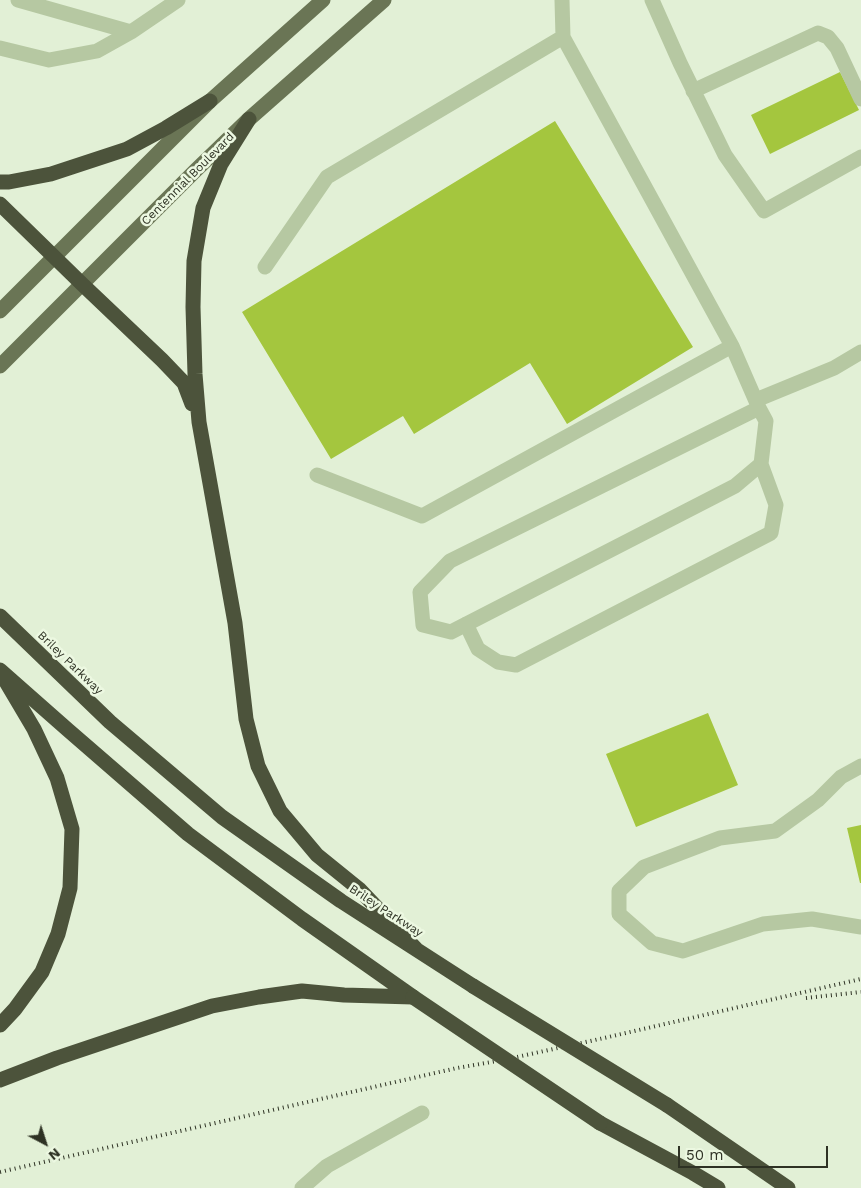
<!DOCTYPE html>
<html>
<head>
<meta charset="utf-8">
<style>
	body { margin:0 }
	#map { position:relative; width:861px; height:1188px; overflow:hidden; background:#e2f0d6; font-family:"Work Sans",sans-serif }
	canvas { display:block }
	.north { position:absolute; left:20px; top:1118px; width:50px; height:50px; -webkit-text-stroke:4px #ecf8e1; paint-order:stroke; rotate:140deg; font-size:14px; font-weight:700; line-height:20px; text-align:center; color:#2e3224 }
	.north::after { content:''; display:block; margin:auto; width:18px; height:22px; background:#2e3224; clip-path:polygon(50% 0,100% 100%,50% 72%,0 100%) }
	.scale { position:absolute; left:678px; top:1146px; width:150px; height:22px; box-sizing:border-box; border:2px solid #2e3224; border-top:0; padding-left:6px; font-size:15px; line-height:18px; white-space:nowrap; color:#2e3224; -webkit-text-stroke:4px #ecf8e1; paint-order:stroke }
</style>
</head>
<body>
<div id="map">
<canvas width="861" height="1188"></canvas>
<div class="north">N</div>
<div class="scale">50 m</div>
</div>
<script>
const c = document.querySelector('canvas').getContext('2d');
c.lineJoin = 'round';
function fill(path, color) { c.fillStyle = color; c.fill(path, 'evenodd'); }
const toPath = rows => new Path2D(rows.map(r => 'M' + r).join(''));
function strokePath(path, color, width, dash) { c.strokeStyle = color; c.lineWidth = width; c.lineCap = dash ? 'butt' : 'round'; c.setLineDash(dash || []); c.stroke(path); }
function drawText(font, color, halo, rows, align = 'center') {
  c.font = font + ' "Work Sans",sans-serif'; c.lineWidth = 5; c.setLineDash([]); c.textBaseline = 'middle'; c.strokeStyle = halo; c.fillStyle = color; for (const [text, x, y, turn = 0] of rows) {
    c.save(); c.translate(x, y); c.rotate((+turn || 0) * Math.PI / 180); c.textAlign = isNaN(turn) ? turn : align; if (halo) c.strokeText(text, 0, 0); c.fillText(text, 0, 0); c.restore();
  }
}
const building = toPath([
	[840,72,859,110,770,154,751,115],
	[555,121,693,347,567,424,530,363,414,434,403,416,331,459,242,312],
	[708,713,738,785,636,827,606,754],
	[861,825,861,883,860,883,847,828]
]);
const minor = toPath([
	[18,0,131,32],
	[652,0,680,63,725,155,764,211,861,157],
	[0,48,49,60,97,51,131,32,178,0],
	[693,91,818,33,828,37,837,48,861,99],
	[265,267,327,177,563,37],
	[732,346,759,408,450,561,420,592,423,625,451,632,735,486,761,464,766,421,759,408],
	[756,400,834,368,861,352],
	[317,475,422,516,732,346,563,37,562,0],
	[466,624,478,649,498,662,516,665,771,533,776,505,761,464],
	[861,766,841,777,818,800,775,831,720,838,644,867,619,891,619,914,652,943,683,951,763,924,812,919,861,927],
	[302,1188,327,1166,422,1113]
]);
const major = toPath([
	[0,311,210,101,323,0],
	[0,366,196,170,249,119,384,0]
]);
const highway = toPath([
	[249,119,221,164,203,208,194,261,193,307,195,374,199,422,235,623,246,719,258,766,280,811,317,855,359,889,416,949],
	[0,182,9,182,51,174,127,149,166,128,210,101],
	[0,204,82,284,162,360,184,383,192,404],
	[0,616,110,722,222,817,341,901,473,986],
	[0,670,68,730,188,834,302,919,413,997],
	[0,1025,15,1009,42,972,58,934,70,888,72,829,57,778,34,729,5,680],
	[0,1080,57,1058,212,1006,259,997,302,991,344,995,413,997],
	[667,1105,788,1188],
	[600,1123,693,1173,718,1188]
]);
const rail = toPath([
	[806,998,861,992],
	[0,1172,457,1068,503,1060,604,1038,861,979]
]);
const highwayBridge = toPath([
	[473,986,667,1105],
	[413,997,600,1123]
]);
const streetNames = [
	["Centennial Boulevard",188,179,-45],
	["Briley Parkway",70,663,44],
	["Briley Parkway",386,911,33]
];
fill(building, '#a4c63e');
strokePath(minor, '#b6c8a2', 15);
strokePath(major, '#6a7555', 15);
strokePath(highway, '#4c533b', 15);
strokePath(rail, '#2e3224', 4, [1, 4]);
strokePath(highwayBridge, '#4c533b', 15);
drawText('12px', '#2e3224', '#ecf8e1', streetNames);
</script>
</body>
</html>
